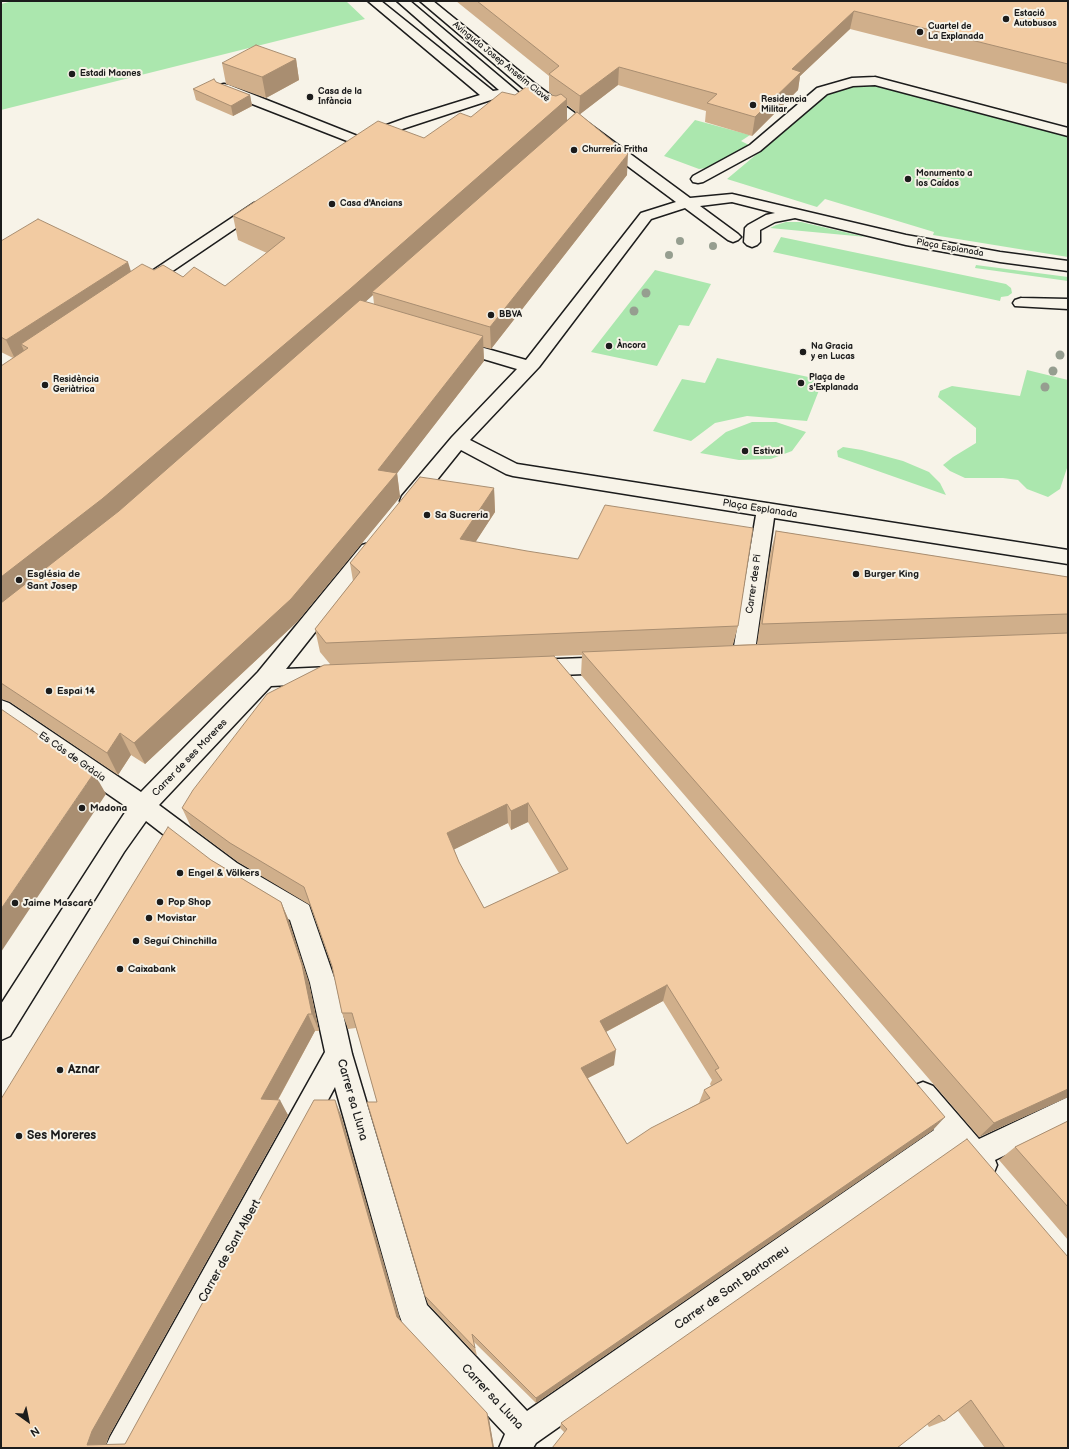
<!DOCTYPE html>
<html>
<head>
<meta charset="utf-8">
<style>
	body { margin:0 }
	#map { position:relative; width:1069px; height:1449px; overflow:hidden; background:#f7f3e8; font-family:"Balsamiq Sans",sans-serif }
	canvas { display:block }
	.frame { position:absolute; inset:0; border:2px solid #1c1c1c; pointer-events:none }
	.north { position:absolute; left:8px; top:1401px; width:40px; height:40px; -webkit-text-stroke:3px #f7f3e8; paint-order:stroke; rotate:147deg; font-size:11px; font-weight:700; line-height:16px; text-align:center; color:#1c1c1c }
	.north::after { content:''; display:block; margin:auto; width:14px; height:18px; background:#1c1c1c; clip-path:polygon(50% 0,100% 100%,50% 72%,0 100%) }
</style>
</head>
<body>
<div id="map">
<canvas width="1069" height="1449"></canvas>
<div class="frame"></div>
<div class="north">N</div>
</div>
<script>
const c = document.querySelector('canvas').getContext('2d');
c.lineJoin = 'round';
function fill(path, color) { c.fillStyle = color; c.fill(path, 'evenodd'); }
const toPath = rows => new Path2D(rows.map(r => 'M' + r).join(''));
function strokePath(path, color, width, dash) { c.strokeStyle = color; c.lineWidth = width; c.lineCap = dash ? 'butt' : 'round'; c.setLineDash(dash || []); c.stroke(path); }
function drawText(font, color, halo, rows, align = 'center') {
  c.font = font + ' "Balsamiq Sans",sans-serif'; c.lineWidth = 4; c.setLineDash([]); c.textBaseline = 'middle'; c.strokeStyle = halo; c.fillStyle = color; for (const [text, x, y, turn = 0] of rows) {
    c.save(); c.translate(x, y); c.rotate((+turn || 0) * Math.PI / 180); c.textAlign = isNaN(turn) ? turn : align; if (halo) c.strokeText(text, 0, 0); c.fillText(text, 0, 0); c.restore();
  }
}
const green = toPath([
	[13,1,346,1,365,19,1,110,1,4],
	[856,85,886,86,1068,136,1068,257,933,235,934,232,825,199,817,207,727,179,831,92],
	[695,120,750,135,741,141,749,145,707,168,699,169,664,156],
	[786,222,801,222,866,237,770,228,776,225],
	[781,237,1006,284,1011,288,1012,293,1008,296,1001,297,1000,301,773,252],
	[976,265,1068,277,1068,281,975,268],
	[655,270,711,284,689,326,679,325,657,366,591,352],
	[717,358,823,380,807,421,747,416,715,423,691,441,653,431,682,379,705,383],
	[1027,370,1068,380,1068,465,1060,489,1048,497,1027,489,1018,480,1003,478,965,478,950,471,943,465,953,457,976,443,976,428,938,397,940,391,952,386,1020,396],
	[752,422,776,422,806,432,792,451,771,459,739,460,700,453,726,432],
	[843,447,862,450,903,461,929,472,940,483,946,495,838,457,837,451]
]);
const minor = toPath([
	[368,1,381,1,493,91,499,90,397,1,410,1,525,98,544,105,546,108,544,111,539,112,534,111,515,104,506,95,366,141,365,145,360,146,219,91,217,88,219,85,224,84,229,85,360,137,362,134,406,118,480,95,368,1],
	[420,1,433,1,534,83,690,198,732,194,906,235,1000,252,1068,261,1068,271,1000,262,906,245,795,218,775,222,760,230,760,242,757,245,752,247,747,245,744,242,745,228,748,225,766,215,775,213,732,202,700,206,738,234,741,237,738,240,733,242,728,240,685,208,651,219,539,367,470,440,517,464,1068,550,1068,564,774,518,754,658,750,664,743,666,736,664,732,658,756,515,513,476,506,474,461,450,416,506,409,508,402,506,400,501,402,496,452,437,517,369,450,349,448,345,450,341,456,340,526,360,641,213,676,202,524,89,420,1],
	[875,77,1068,128,1068,136,875,85,853,86,827,94,760,151,703,182,698,183,693,182,691,179,693,176,750,145,817,88,852,78,875,77],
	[259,202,264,203,266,206,264,209,149,287,143,289,137,287,135,284,137,281,254,203,259,202],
	[1021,298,1068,299,1068,309,1015,306,1013,303,1015,300,1021,298],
	[369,543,376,545,379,550,376,555,286,669,331,667,339,669,342,675,339,681,331,683,271,686,159,805,237,863,309,905,336,983,352,1054,427,1305,527,1411,934,1130,913,1106,909,1096,913,1086,923,1082,933,1086,979,1139,1068,1097,1068,1125,995,1160,997,1165,993,1175,983,1179,973,1175,952,1151,536,1443,533,1448,499,1448,505,1434,403,1325,399,1314,335,1087,139,1448,105,1448,110,1437,325,1052,310,983,290,920,221,879,146,821,124,852,10,1036,1,1040,1,1004,108,838,128,808,1,720,1,700,9,703,141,792,258,672,362,545,369,543],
	[611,657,618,659,622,665,618,671,611,673,533,676,525,674,522,668,525,662,533,660,611,657]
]);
const trees = [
	[680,241,4],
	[713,246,4],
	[669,255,4],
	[646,293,4.5],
	[634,311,4.5],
	[1060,355,4.5],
	[1053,371,4.5],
	[1045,387,4.5]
];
const wall = toPath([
	[456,1,1068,1,1068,84,850,29,800,76,798,90,752,136,705,122,706,111,618,85,580,114,627,175,491,349,483,347,484,361,397,473,400,497,297,622,145,764,131,755,118,775,10,702,1,699,1,366,13,358,1,352,1,241,131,271,154,270,183,277,225,286,267,253,238,240,233,216,424,138,471,117,515,95,551,95,554,96,549,92,549,76],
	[567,105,576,112,567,120],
	[373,295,374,304,365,302],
	[296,59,299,80,266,98,226,84,222,63],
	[216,82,250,95,252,106,233,116,196,100,193,89],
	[494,488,495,512,475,542,738,626,733,645,757,644,770,555,776,531,1068,577,1068,1097,979,1137,581,675,582,655,554,656,933,1130,536,1403,474,1342,477,1356,428,1304,425,1296,377,1102,360,1041,356,1028,348,1029,342,1013,332,967,310,905,238,862,191,827,182,808,330,664,320,652,315,629,353,581,350,563],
	[528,822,559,873,484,908,459,862,454,849,508,823,511,830],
	[663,1001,712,1080,710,1084,711,1086,704,1090,699,1103,627,1144,588,1078,614,1065,606,1032],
	[211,860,281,902,289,921,309,983,319,1031,315,1031,278,1100,288,1115,109,1436,106,1445,125,1444,341,1115,400,1320,489,1419,494,1448,1,1448],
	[1068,1121,1068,1240,999,1160,1015,1147],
	[1068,1257,1068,1448,985,1448,958,1411,944,1421,929,1427,927,1424,564,1432,560,1428,561,1423]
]);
const shadedWall = toPath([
	[854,11,850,29,800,76,798,90,752,136,755,117,792,69],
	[296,59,299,80,266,98,262,77],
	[619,67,618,85,579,115,580,96],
	[250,95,252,106,233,116,231,106],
	[567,99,567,122,372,292,373,295,353,313,112,523,1,610,1,577],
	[628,154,627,175,491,349,490,327],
	[128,262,134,281,28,348,21,344,25,353,15,359,6,340],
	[483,336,484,361,395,476,397,473,400,497,297,622,145,764,134,743,378,470],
	[494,488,495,512,462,563,460,539],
	[120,733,131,755,118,775,107,753],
	[94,773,106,794,1,952,1,909],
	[528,803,528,822,511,830,511,811],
	[507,804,508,823,449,852,447,833],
	[281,902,289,921,309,983,319,1031,312,1014],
	[667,985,663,1001,598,1036,600,1021],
	[308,1014,315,1031,270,1114,261,1099],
	[616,1050,614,1065,580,1082,581,1068],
	[1068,1089,1068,1097,979,1137,994,1123],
	[280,1100,288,1115,109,1436,104,1448,87,1445,92,1431],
	[335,1100,341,1115,402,1326,397,1317],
	[945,1117,933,1130,536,1403,536,1398],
	[487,1413,489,1419,494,1448,493,1448]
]);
const building = toPath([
	[477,1,1068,1,1068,64,854,11,792,69,801,72,755,117,707,103,717,94,619,67,580,96,549,74,559,66,477,1],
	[256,45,296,59,262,77,222,63,256,45],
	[214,79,216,82,250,95,231,106,193,89,214,79],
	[526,87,551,95,556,96,561,94,567,99,350,289,102,499,1,577,1,366,28,348,21,344,142,264,154,270,163,265,183,277,194,267,225,286,285,238,233,216,378,121,424,138,460,113,471,117,502,92,515,95,526,87],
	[577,112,628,154,490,327,372,292,577,112],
	[38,219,128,262,6,340,1,337,1,241,38,219],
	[360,300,483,336,378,470,397,473,291,599,134,743,120,733,107,753,1,683,1,603,119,511,360,300],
	[420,477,494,488,460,539,527,551,578,559,605,505,753,528,738,626,326,643,315,629,360,572,350,563,420,477],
	[776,531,1068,577,1068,614,762,624,776,531],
	[1068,633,1068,1089,994,1123,582,652,748,645,1068,633],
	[554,656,945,1117,536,1398,472,1334,475,1348,425,1296,367,1102,377,1102,360,1041,352,1013,342,1013,332,966,304,887,230,843,182,808,193,790,267,694,324,665,554,656],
	[528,803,568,869,484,908,459,862,447,833,507,804,511,811,528,803],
	[667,985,719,1068,715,1070,722,1080,704,1090,710,1098,651,1128,627,1144,581,1068,616,1050,600,1021,667,985],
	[1,709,94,773,1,909,1,709],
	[168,827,211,860,281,902,302,965,312,1014,308,1014,261,1099,280,1100,92,1431,87,1445,125,1444,314,1100,335,1100,397,1317,487,1413,493,1448,1,1448,1,1099,168,827],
	[1068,1121,1068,1207,1015,1147,1068,1121],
	[967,1139,1068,1257,1068,1448,1005,1448,971,1400,944,1421,939,1415,897,1448,552,1448,567,1429,561,1423,967,1139]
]);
const markers = [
	[1006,19,4,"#1c1c1c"],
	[920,32,4,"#1c1c1c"],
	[72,74,4,"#1c1c1c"],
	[310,97,4,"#1c1c1c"],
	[753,105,4,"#1c1c1c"],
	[574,150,4,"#1c1c1c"],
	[908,179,4,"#1c1c1c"],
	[332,204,4,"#1c1c1c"],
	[491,315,4,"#1c1c1c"],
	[609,346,4,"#1c1c1c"],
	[803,352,4,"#1c1c1c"],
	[801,383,4,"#1c1c1c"],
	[45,385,4,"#1c1c1c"],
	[745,451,4,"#1c1c1c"],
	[427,515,4,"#1c1c1c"],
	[856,574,4,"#1c1c1c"],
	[19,580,4,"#1c1c1c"],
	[49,691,4,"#1c1c1c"],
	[82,808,4,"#1c1c1c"],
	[180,873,4,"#1c1c1c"],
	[160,902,4,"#1c1c1c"],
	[15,903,4,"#1c1c1c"],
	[149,918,4,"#1c1c1c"],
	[136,941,4,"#1c1c1c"],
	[120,969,4,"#1c1c1c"],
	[60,1070,4,"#1c1c1c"],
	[19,1136,4,"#1c1c1c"]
];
const farPoinames = [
	["Estació",1014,14],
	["Autobusos",1014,24],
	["Cuartel de",928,27],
	["La Explanada",928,37],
	["Estadi Maones",80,74],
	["Casa de la",318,92],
	["Infància",318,102],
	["Residencia",761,100],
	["Militar",761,110],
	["Churrería Fritha",582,150],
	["Monumento a",916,174],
	["los Caídos",916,184],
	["Casa d'Ancians",340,204],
	["BBVA",499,315],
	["Àncora",617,346],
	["Na Gracia",811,347],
	["y en Lucas",811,357],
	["Plaça de",809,378],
	["s'Explanada",809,388],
	["Residència",53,380],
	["Geriàtrica",53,390]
];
const farStreetnames = [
	["Avinguda Josep Anselm Clavé",501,62,39],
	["Plaça Esplanada",950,248,10]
];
const poiNames = [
	["Estival",753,451],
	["Sa Sucreria",435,515],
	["Església de",27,574],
	["Sant Josep",27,586],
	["Burger King",864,574],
	["Espai 14",57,691],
	["Madona",90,808],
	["Engel & Völkers",188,873],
	["Pop Shop",168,902],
	["Jaime Mascaró",23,903],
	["Movistar",157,918],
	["Seguí Chinchilla",144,941],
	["Caixabank",128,969]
];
const streetNames = [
	["Plaça Esplanada",760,509,9],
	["Carrer des Pi",754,584,-82],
	["Es Cós de Gràcia",72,757,35],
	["Carrer de ses Moreres",190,758,-46]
];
const nearPoinames = [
	["Aznar",68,1070],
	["Ses Moreres",27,1136]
];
const nearStreetnames = [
	["Carrer sa Lluna",352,1100,74],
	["Carrer de Sant Albert",230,1251,-61],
	["Carrer de Sant Bartomeu",732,1288,-35],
	["Carrer sa Lluna",492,1397,47]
];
fill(green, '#abe7ae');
strokePath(minor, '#1c1c1c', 3);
fill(minor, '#f7f3e8');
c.fillStyle = '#969e90';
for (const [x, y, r] of trees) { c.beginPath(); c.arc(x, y, r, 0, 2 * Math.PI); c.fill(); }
fill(wall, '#d0af8b');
fill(shadedWall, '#a98e71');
fill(building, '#f2cba2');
strokePath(building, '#a98e71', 1);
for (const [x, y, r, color] of markers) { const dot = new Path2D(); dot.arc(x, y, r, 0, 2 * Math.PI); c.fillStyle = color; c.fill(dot); strokePath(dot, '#f7f3e8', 1.5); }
drawText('bold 9px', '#1c1c1c', '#f7f3e8', farPoinames, 'left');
drawText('9px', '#1c1c1c', '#f7f3e8', farStreetnames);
drawText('bold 10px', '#1c1c1c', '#f7f3e8', poiNames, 'left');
drawText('10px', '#1c1c1c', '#f7f3e8', streetNames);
drawText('bold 12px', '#1c1c1c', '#f7f3e8', nearPoinames, 'left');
drawText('12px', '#1c1c1c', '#f7f3e8', nearStreetnames);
</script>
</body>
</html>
